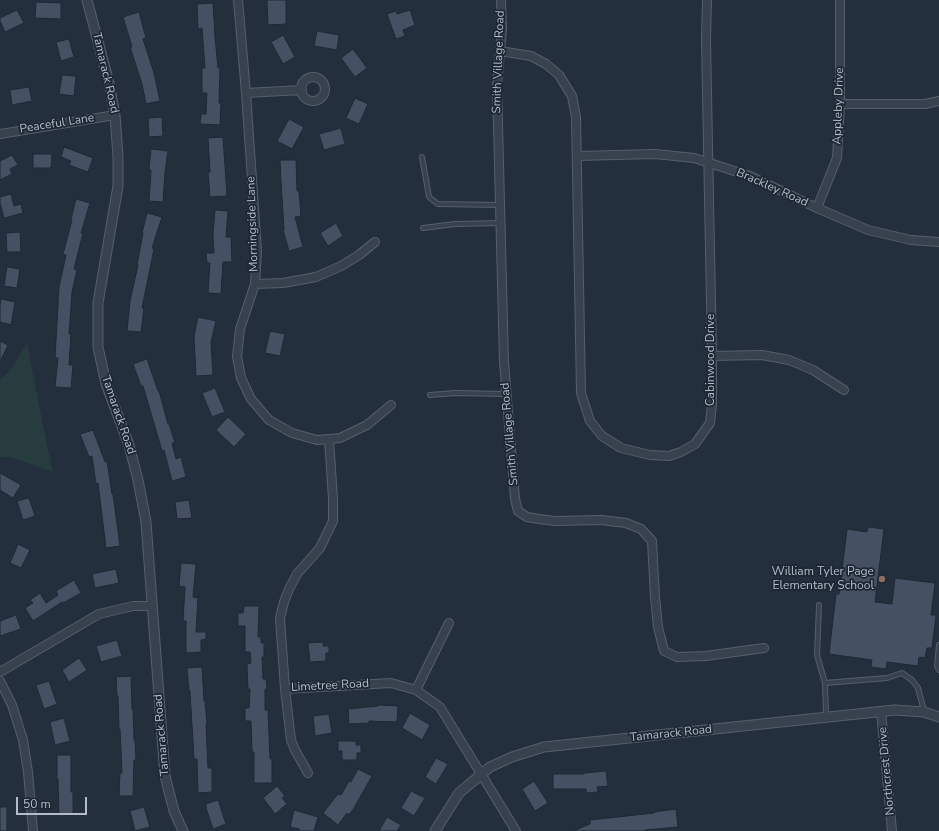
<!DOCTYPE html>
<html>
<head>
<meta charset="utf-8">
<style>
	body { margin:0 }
	#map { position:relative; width:939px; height:831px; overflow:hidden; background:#242f3e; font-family:"Nunito Sans",sans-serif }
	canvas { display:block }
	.scale { position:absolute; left:16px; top:797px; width:71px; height:18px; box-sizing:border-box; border:2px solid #b4bcc9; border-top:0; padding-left:5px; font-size:12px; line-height:14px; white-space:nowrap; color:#b4bcc9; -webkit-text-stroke:3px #1d2633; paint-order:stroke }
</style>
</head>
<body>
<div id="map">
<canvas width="939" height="831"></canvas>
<div class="scale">50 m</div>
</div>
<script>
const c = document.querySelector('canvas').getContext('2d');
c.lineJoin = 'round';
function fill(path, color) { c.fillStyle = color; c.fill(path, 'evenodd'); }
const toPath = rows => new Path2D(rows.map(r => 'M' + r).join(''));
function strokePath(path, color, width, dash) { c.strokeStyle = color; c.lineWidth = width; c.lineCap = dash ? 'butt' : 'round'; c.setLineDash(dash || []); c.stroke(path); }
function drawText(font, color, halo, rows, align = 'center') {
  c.font = font + ' "Nunito Sans",sans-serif'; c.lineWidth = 3.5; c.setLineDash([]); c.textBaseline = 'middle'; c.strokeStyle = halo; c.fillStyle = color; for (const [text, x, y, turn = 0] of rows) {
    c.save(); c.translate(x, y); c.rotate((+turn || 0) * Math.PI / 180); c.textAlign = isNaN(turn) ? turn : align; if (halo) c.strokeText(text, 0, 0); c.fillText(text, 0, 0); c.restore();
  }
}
const green = toPath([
	[27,343,44,430,53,472,10,457,0,457,0,380,11,369]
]);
const building = toPath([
	[267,0,286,0,286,24,268,25,267,0],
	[36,2,61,3,61,19,35,18,36,2],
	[213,3,215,37,218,68,220,68,219,103,221,103,220,125,200,124,201,114,206,114,207,93,202,93,202,68,205,68,202,28,198,29,197,4,213,3],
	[17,10,24,23,5,32,0,21,0,18,17,10],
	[410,10,415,25,403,30,405,36,396,39,387,14,396,11,397,14,410,10],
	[139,12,146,38,143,39,154,73,160,101,146,104,142,84,130,47,132,47,123,17,139,12],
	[317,31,339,35,337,50,314,46,317,31],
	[283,35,295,57,283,64,271,42,283,35],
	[69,39,74,57,61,61,56,42,69,39],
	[353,49,367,68,355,77,341,58,353,49],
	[62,75,76,76,74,96,59,94,62,75],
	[29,87,32,101,12,105,10,90,29,87],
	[355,98,368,104,359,124,346,118,355,98],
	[162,117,163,136,149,137,148,118,162,117],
	[289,119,304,127,292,149,277,141,289,119],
	[341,128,345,144,324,150,319,134,341,128],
	[223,137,227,196,210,197,208,172,210,172,208,138,223,137],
	[64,147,93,158,88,172,69,165,71,161,61,157,64,147],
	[151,149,168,151,165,172,163,202,149,201,151,170,149,170,151,149],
	[33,154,52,154,51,168,33,168,33,154],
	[12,155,18,165,10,169,12,174,0,180,0,161,12,155],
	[280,160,296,160,297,191,299,191,301,216,295,217,303,247,289,251,283,230,284,230,281,182,280,160],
	[11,194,14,206,21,204,23,213,4,218,0,203,0,197,11,194],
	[76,199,90,203,81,233,83,233,74,269,77,270,72,292,69,334,71,334,69,365,73,365,71,388,55,387,58,358,55,358,59,287,66,255,63,254,72,220,71,219,76,199],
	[215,210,228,211,226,237,231,237,232,262,223,262,221,294,208,293,210,263,207,263,206,253,214,253,213,234,215,210],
	[147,213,162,217,152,248,154,249,142,308,144,308,141,332,127,331,130,301,138,265,137,265,143,233,142,233,147,213],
	[336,223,343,236,328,246,320,233,336,223],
	[20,232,21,252,7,252,6,233,20,232],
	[7,267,20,269,17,288,4,286,7,267],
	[1,299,15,302,11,325,0,322,0,306,1,299],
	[198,317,216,321,211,342,213,375,196,376,194,336,198,317],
	[270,331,285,334,280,356,265,353,270,331],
	[0,341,8,345,0,362,0,341],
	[147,359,158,391,159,391,168,424,169,424,175,443,172,443,176,459,181,457,186,477,172,481,164,450,162,451,143,386,141,386,133,364,147,359],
	[215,388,225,412,212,417,202,393,215,388],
	[228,417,246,434,234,447,216,430,228,417],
	[93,430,105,462,107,461,112,494,113,494,120,546,106,548,98,483,96,484,92,456,89,457,80,434,93,430],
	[0,473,21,485,13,498,0,490,0,473],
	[29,498,35,516,23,520,17,501,29,498],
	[189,500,192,518,177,519,175,502,189,500],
	[868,527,884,529,875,602,892,604,895,578,935,583,931,615,936,615,932,648,927,648,925,658,919,657,918,666,887,662,886,669,871,667,872,660,829,654,836,594,839,594,847,529,867,532,868,527],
	[18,544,30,550,21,568,10,563,18,544],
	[181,563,196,564,193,597,198,598,196,632,206,632,206,639,201,640,201,652,186,653,186,621,183,621,185,587,179,586,181,563],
	[116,569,119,583,95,588,92,574,116,569],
	[74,580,81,593,63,603,62,602,33,621,25,608,33,603,30,600,40,593,46,603,58,595,56,591,74,580],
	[244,606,259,606,258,637,261,637,261,643,264,643,264,657,262,657,263,679,266,679,267,689,265,689,265,710,268,710,270,759,272,759,272,783,254,783,254,752,252,752,251,721,245,721,245,708,249,708,250,689,248,689,247,664,251,663,250,652,245,652,245,626,238,626,238,613,243,613,244,606],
	[16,615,21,629,0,636,0,621,16,615],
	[117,640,122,656,101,662,96,646,117,640],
	[323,642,323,646,329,646,329,653,326,653,326,661,310,662,308,643,323,642],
	[79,658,87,670,69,682,62,670,79,658],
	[202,667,204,701,205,700,207,725,206,725,208,768,212,768,212,792,198,793,197,759,194,759,190,691,189,691,187,668,202,667],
	[131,676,132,709,133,709,134,740,135,740,136,760,134,760,133,796,119,796,120,773,122,773,120,729,119,729,118,696,117,696,116,677,131,676],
	[49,681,57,704,44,709,36,685,49,681],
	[378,705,398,706,397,722,369,721,369,723,349,724,348,709,378,706,378,705],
	[410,713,430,725,422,740,402,728,410,713],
	[329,714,332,733,315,736,313,716,329,714],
	[64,718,70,741,55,745,50,722,64,718],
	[338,741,356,741,356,745,361,745,361,753,357,753,357,760,342,760,342,751,338,751,338,741],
	[57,755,71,755,71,792,73,792,73,815,59,816,58,779,57,779,57,755],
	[436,758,448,764,436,784,425,777,436,758],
	[358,769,372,776,354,808,349,815,347,813,338,825,323,813,338,794,341,795,349,781,351,782,358,769],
	[606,771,608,786,597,787,598,792,586,793,586,789,553,789,553,774,584,774,584,773,606,771],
	[534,781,548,803,535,811,522,789,534,781],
	[277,786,285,796,282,798,287,804,275,814,263,798,277,786],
	[411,791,425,798,414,816,401,808,411,791],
	[218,800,226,824,213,829,206,808,206,804,218,800],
	[0,807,7,807,7,831,0,831,0,807],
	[144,807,150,827,135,831,130,811,144,807],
	[676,809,678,827,645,830,645,831,573,831,590,824,590,820,654,813,654,812,676,809],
	[294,810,318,817,314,831,299,831,299,829,290,827,294,810],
	[387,817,401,825,397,831,379,831,387,817]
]);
const service = toPath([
	[422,157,429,197,438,204,500,205],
	[423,228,455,224,500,223],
	[430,395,455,393,506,394],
	[819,605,817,655,825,683,826,717],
	[939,645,937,666,939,670],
	[825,683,887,678,902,673,912,680,918,688,924,711]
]);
const minor = toPath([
	[238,0,246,93,257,251,255,284,240,329,237,356,241,378,251,399,269,420,292,433,317,440,340,438,367,425,391,405],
	[501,0,502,29,497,85,504,362,515,499,518,511,527,517,539,519,555,521,601,520,626,523,641,529,652,541,655,597,658,627,664,651,677,657,706,656,764,648],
	[500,51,531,56,546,64,559,75,572,96,576,117,581,393,590,421,602,436,621,448,650,455,669,456,681,452,695,444,710,423,712,405,712,356,706,40,707,0],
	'301 89a12 12 0 1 1 24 0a12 12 0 1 1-24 0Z',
	[246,93,302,90],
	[840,104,925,104,939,101],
	[0,134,115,115],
	[577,156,655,154,694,158,750,176,817,208,868,230,911,240,939,242],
	[817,208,837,158,840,104,840,0],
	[255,284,283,283,316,277,341,266,359,255,375,242],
	[712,356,762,355,789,360,813,370,844,390],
	[0,672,99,614,133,606,152,606],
	[0,681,12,705,23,740,28,772,33,831],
	[285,689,391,683,416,690,440,707,516,831],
	[416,690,449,623],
	[881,711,892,831],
	[308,773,295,750,291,740,285,689,280,618,284,602,289,589,297,574,320,548,333,521,333,499,329,439]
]);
const tertiary = toPath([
	[87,0,109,83,115,115,118,157,118,186,98,303,98,347,106,384,129,445,138,480,146,522,165,776,174,811,183,831],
	[435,831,459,793,490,767,512,757,544,747,895,710,924,712,939,717]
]);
const markers = [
	[882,579,4,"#8d6e63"]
];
const streetNames = [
	["Smith Village Road",499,62,-88],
	["Tamarack Road",105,73,77],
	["Appleby Drive",839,106,-88],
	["Peaceful Lane",57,124,-9],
	["Brackley Road",772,188,24],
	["Morningside Lane",253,224,-92],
	["Cabinwood Drive",711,360,-90],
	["Tamarack Road",118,415,71],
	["Smith Village Road",510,434,-95],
	["Limetree Road",330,686,-3],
	["Tamarack Road",671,734,-6],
	["Tamarack Road",162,735,-95],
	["Northcrest Drive",887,771,-95]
];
const poiNames = [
	["William Tyler Page",874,572],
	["Elementary School",874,586]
];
fill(green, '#263c3f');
fill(building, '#455162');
strokePath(building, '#1f2835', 1);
strokePath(service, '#565f6c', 6);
strokePath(minor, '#565f6c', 10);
strokePath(tertiary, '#565f6c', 11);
strokePath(service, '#38414e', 4);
strokePath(minor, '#38414e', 8);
strokePath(tertiary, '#38414e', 9);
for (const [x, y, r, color] of markers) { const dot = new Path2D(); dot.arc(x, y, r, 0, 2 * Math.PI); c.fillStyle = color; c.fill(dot); strokePath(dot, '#1d2633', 1.5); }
drawText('12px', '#b4bcc9', '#1d2633', streetNames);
drawText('12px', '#b4bcc9', '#1d2633', poiNames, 'right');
</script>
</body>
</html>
